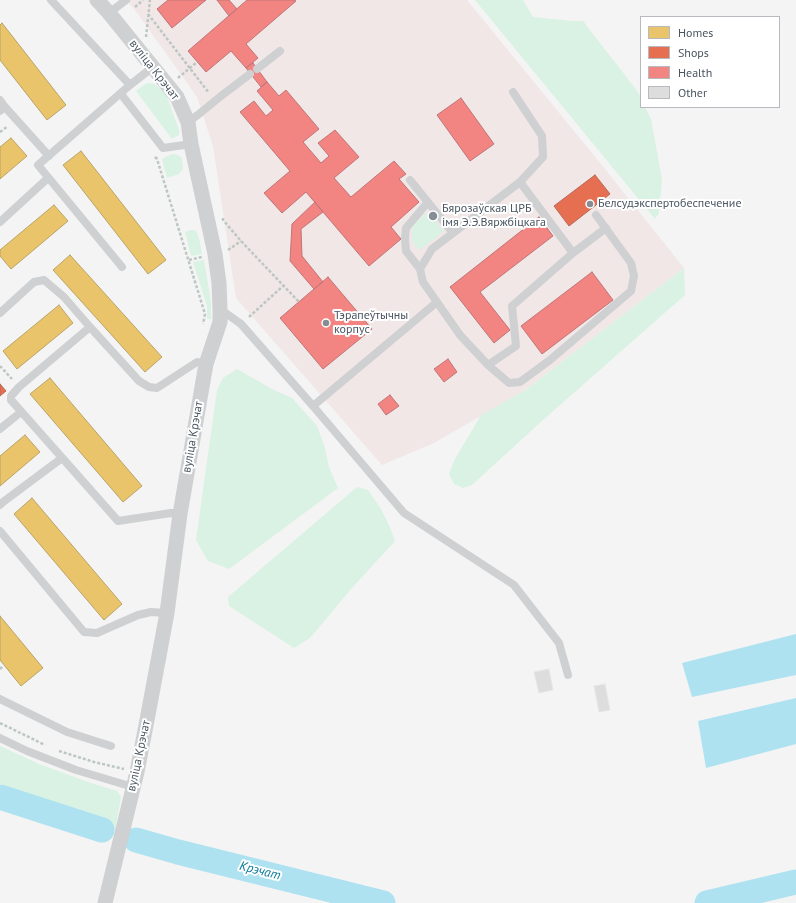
<!DOCTYPE html>
<html>
<head>
<meta charset="utf-8">
<style>
	body { margin:0 }
	#map { position:relative; width:796px; height:903px; overflow:hidden; background:#f4f4f4; font-family:"PT Sans",sans-serif }
	canvas { display:block }
	.legend { position:absolute; left:640px; top:16px; width:140px; height:92px; box-sizing:border-box; background:#fff; border:1px solid #b7bbc0; margin:0; padding:5px 7px; list-style:none; font-size:12px; color:#4a5661 }
	.legend li { display:flex; align-items:center; gap:8px; height:20px }
	.legend b { width:20px; border:1px solid #b7bbc0 }
</style>
</head>
<body>
<div id="map">
<canvas width="796" height="903"></canvas>
<ul class="legend">
<li><b style="height:11px;background:#e9c46a"></b>Homes</li>
<li><b style="height:11px;background:#e76f51"></b>Shops</li>
<li><b style="height:11px;background:#f28482"></b>Health</li>
<li><b style="height:11px;background:#ddddde"></b>Other</li>
</ul>
</div>
<script>
const c = document.querySelector('canvas').getContext('2d');
c.lineJoin = 'round';
function fill(path, color) { c.fillStyle = color; c.fill(path, 'evenodd'); }
const toPath = rows => new Path2D(rows.map(r => 'M' + r).join(''));
function strokePath(path, color, width, dash) { c.strokeStyle = color; c.lineWidth = width; c.lineCap = dash ? 'butt' : 'round'; c.setLineDash(dash || []); c.stroke(path); }
function drawText(font, color, halo, rows, align = 'center') {
  c.font = font + ' "PT Sans",sans-serif'; c.lineWidth = 4; c.setLineDash([]); c.textBaseline = 'middle'; c.strokeStyle = halo; c.fillStyle = color; for (const [text, x, y, turn = 0] of rows) {
    c.save(); c.translate(x, y); c.rotate((+turn || 0) * Math.PI / 180); c.textAlign = isNaN(turn) ? turn : align; if (halo) c.strokeText(text, 0, 0); c.fillText(text, 0, 0); c.restore();
  }
}
const medical = toPath([
	[126,0,467,0,601,164,684,268,524,391,434,443,382,465,236,298,213,146,197,97,135,10]
]);
const green = toPath([
	[475,0,523,0,533,17,573,21,583,21,638,92,641,98,641,107,645,107,651,119,662,179,659,213,655,219],
	[149,83,155,84,166,94,179,130,179,135,172,139,136,91,145,84],
	[172,154,175,154,180,156,182,159,183,169,179,174,167,178,162,159],
	[428,212,444,231,420,250,415,246,412,240,412,232,413,225],
	[190,230,193,230,196,231,199,238,202,254,191,256,185,232],
	[204,260,211,302,211,319,207,319,207,306,193,262],
	[684,268,685,295,543,420,472,485,463,488,454,484,449,474,455,459,481,415,524,391],
	[237,369,272,389,292,398,317,426,324,445,329,467,338,488,229,569,208,561,196,540,217,390,223,378],
	[357,487,368,490,381,509,389,525,395,541,352,588,310,638,294,648,229,606,228,597],
	[0,746,39,764,91,783,117,791,121,797,115,830,44,800,0,784]
]);
const water = toPath([
	[796,634,796,675,692,697,682,663],
	[796,698,796,744,706,768,698,721]
]);
const homes = toPath([
	[2,23,66,105,47,120,0,60,0,25,2,23],
	[11,138,27,156,0,179,0,147,11,138],
	[81,151,166,260,148,274,63,165,81,151],
	[54,205,68,221,11,269,0,256,0,250,54,205],
	[70,255,162,357,145,372,53,270,70,255],
	[59,305,73,323,17,369,3,351,59,305],
	[50,378,142,486,123,502,30,394,50,378],
	[25,435,40,452,0,486,0,456,25,435],
	[32,498,122,604,104,620,14,514,32,498],
	[0,616,43,668,21,686,0,660,0,616]
]);
const shops = toPath([
	[595,175,610,194,569,226,554,206,595,175],
	[0,384,6,391,0,396,0,384]
]);
const health = toPath([
	[168,0,206,0,172,28,157,9,168,0],
	[217,0,229,0,237,9,229,16,217,0],
	[247,0,294,0,296,1,246,44,258,58,246,68,231,51,206,72,188,51,247,0],
	[253,63,267,82,261,87,246,68,253,63],
	[267,82,279,96,286,90,319,129,303,142,321,163,329,156,318,143,335,130,359,157,334,178,351,197,394,161,406,174,399,179,419,202,391,227,401,239,369,266,306,192,282,213,264,193,290,171,240,112,254,101,266,116,273,110,257,91,267,82],
	[461,98,494,144,470,161,437,115,461,98],
	[315,202,323,212,301,229,302,256,323,282,314,289,290,261,292,224,315,202],
	[539,217,553,236,480,292,510,330,494,343,450,287,539,217],
	[592,272,613,300,542,354,521,326,592,272],
	[328,277,372,329,323,369,280,318,328,277],
	[448,359,457,372,444,382,434,369,448,359],
	[390,395,399,406,386,415,378,404,390,395]
]);
const river = toPath([
	[0,797,102,830],
	[136,840,178,852,383,903],
	[707,903,796,882]
]);
const building = toPath([
	[549,669,553,690,539,693,534,672,549,669],
	[605,684,610,710,599,712,594,686,605,684]
]);
const path = toPath([
	[135,7,143,0],
	[148,14,209,93],
	[146,37,150,0],
	[178,78,197,62],
	[0,132,8,126],
	[155,157,157,159,205,314,203,324],
	[223,218,223,220,241,241,299,302],
	[228,250,241,241],
	[189,260,202,257],
	[249,317,283,286],
	[0,366,12,379],
	[0,669,4,665],
	[0,723,45,745],
	[59,751,94,762,124,769]
]);
const lane = toPath([
	[51,0,130,85],
	[109,13,126,0],
	[257,69,280,51],
	[513,92,542,136,543,157,520,182,432,249,420,269,423,282,460,335,488,365,509,383,520,382,550,360,631,291,634,276,631,263,596,215],
	[121,94,163,148,191,144],
	[0,100,5,107],
	[0,111,5,107,49,156],
	[188,122,199,114,221,96,250,74],
	[410,180,453,233],
	[520,182,573,253,606,228],
	[0,222,48,178],
	[122,267,38,165,130,85,153,67],
	[420,269,406,251,405,238,406,228,428,202],
	[220,309,241,324,313,406,437,302],
	[0,313,34,282,44,280,64,297,90,327,139,381,149,387,157,388,197,362,206,364],
	[90,327,19,387,11,396,11,400,118,521,171,513,180,514],
	[488,365,516,346,512,306,573,253],
	[313,406,404,513,514,585,559,643,568,675],
	[0,429,21,412],
	[0,505,3,502,62,458],
	[0,531,84,632,97,633,138,615,151,612,167,613],
	[0,699,67,732,111,746],
	[0,738,27,751,76,770,133,787]
]);
const street = toPath([
	[97,0,109,13,177,97,188,122,191,144,215,254,219,283,220,309,220,322,206,364,180,514,167,613,147,720,137,772,105,903]
]);
const markers = [
	[590,204,4,"#868d94"],
	[433,216,5,"#868d94"],
	[326,323,4,"#868d94"]
];
const streetNames = [
	["вуліца Крэчат",154,70,52],
	["вуліца Крэчат",193,437,-80],
	["вуліца Крэчат",139,756,-78]
];
const poiNames = [
	["Белсудэкспертобеспечение",598,204],
	["Бярозаўская ЦРБ",442,209],
	["імя Э.Э.Вяржбіцкага",442,223],
	["Тэрапеўтычны",334,316],
	["корпус",334,330]
];
const waterNames = [
	["Крэчат",260,871,14]
];
fill(medical, '#f1e7e6');
fill(green, '#d9f2e3');
fill(water, '#aee2f0');
fill(homes, '#e9c46a');
strokePath(homes, '#b9a367', 1);
fill(shops, '#e76f51');
strokePath(shops, '#b86856', 1);
fill(health, '#f28482');
strokePath(health, '#c07678', 1);
strokePath(river, '#aee2f0', 25);
fill(building, '#ddddde');
strokePath(building, '#e5e6e7', 1);
strokePath(path, '#bcc7c4', 2.5, [3, 2]);
strokePath(lane, '#ced0d2', 8);
strokePath(street, '#ced0d2', 15);
for (const [x, y, r, color] of markers) { const dot = new Path2D(); dot.arc(x, y, r, 0, 2 * Math.PI); c.fillStyle = color; c.fill(dot); strokePath(dot, '#fff', 1.5); }
drawText('12px', '#4a5661', '#fff', streetNames);
drawText('12px', '#4a5661', '#fff', poiNames, 'left');
drawText('italic 13px', '#0c7c9b', '#fff', waterNames);
</script>
</body>
</html>
